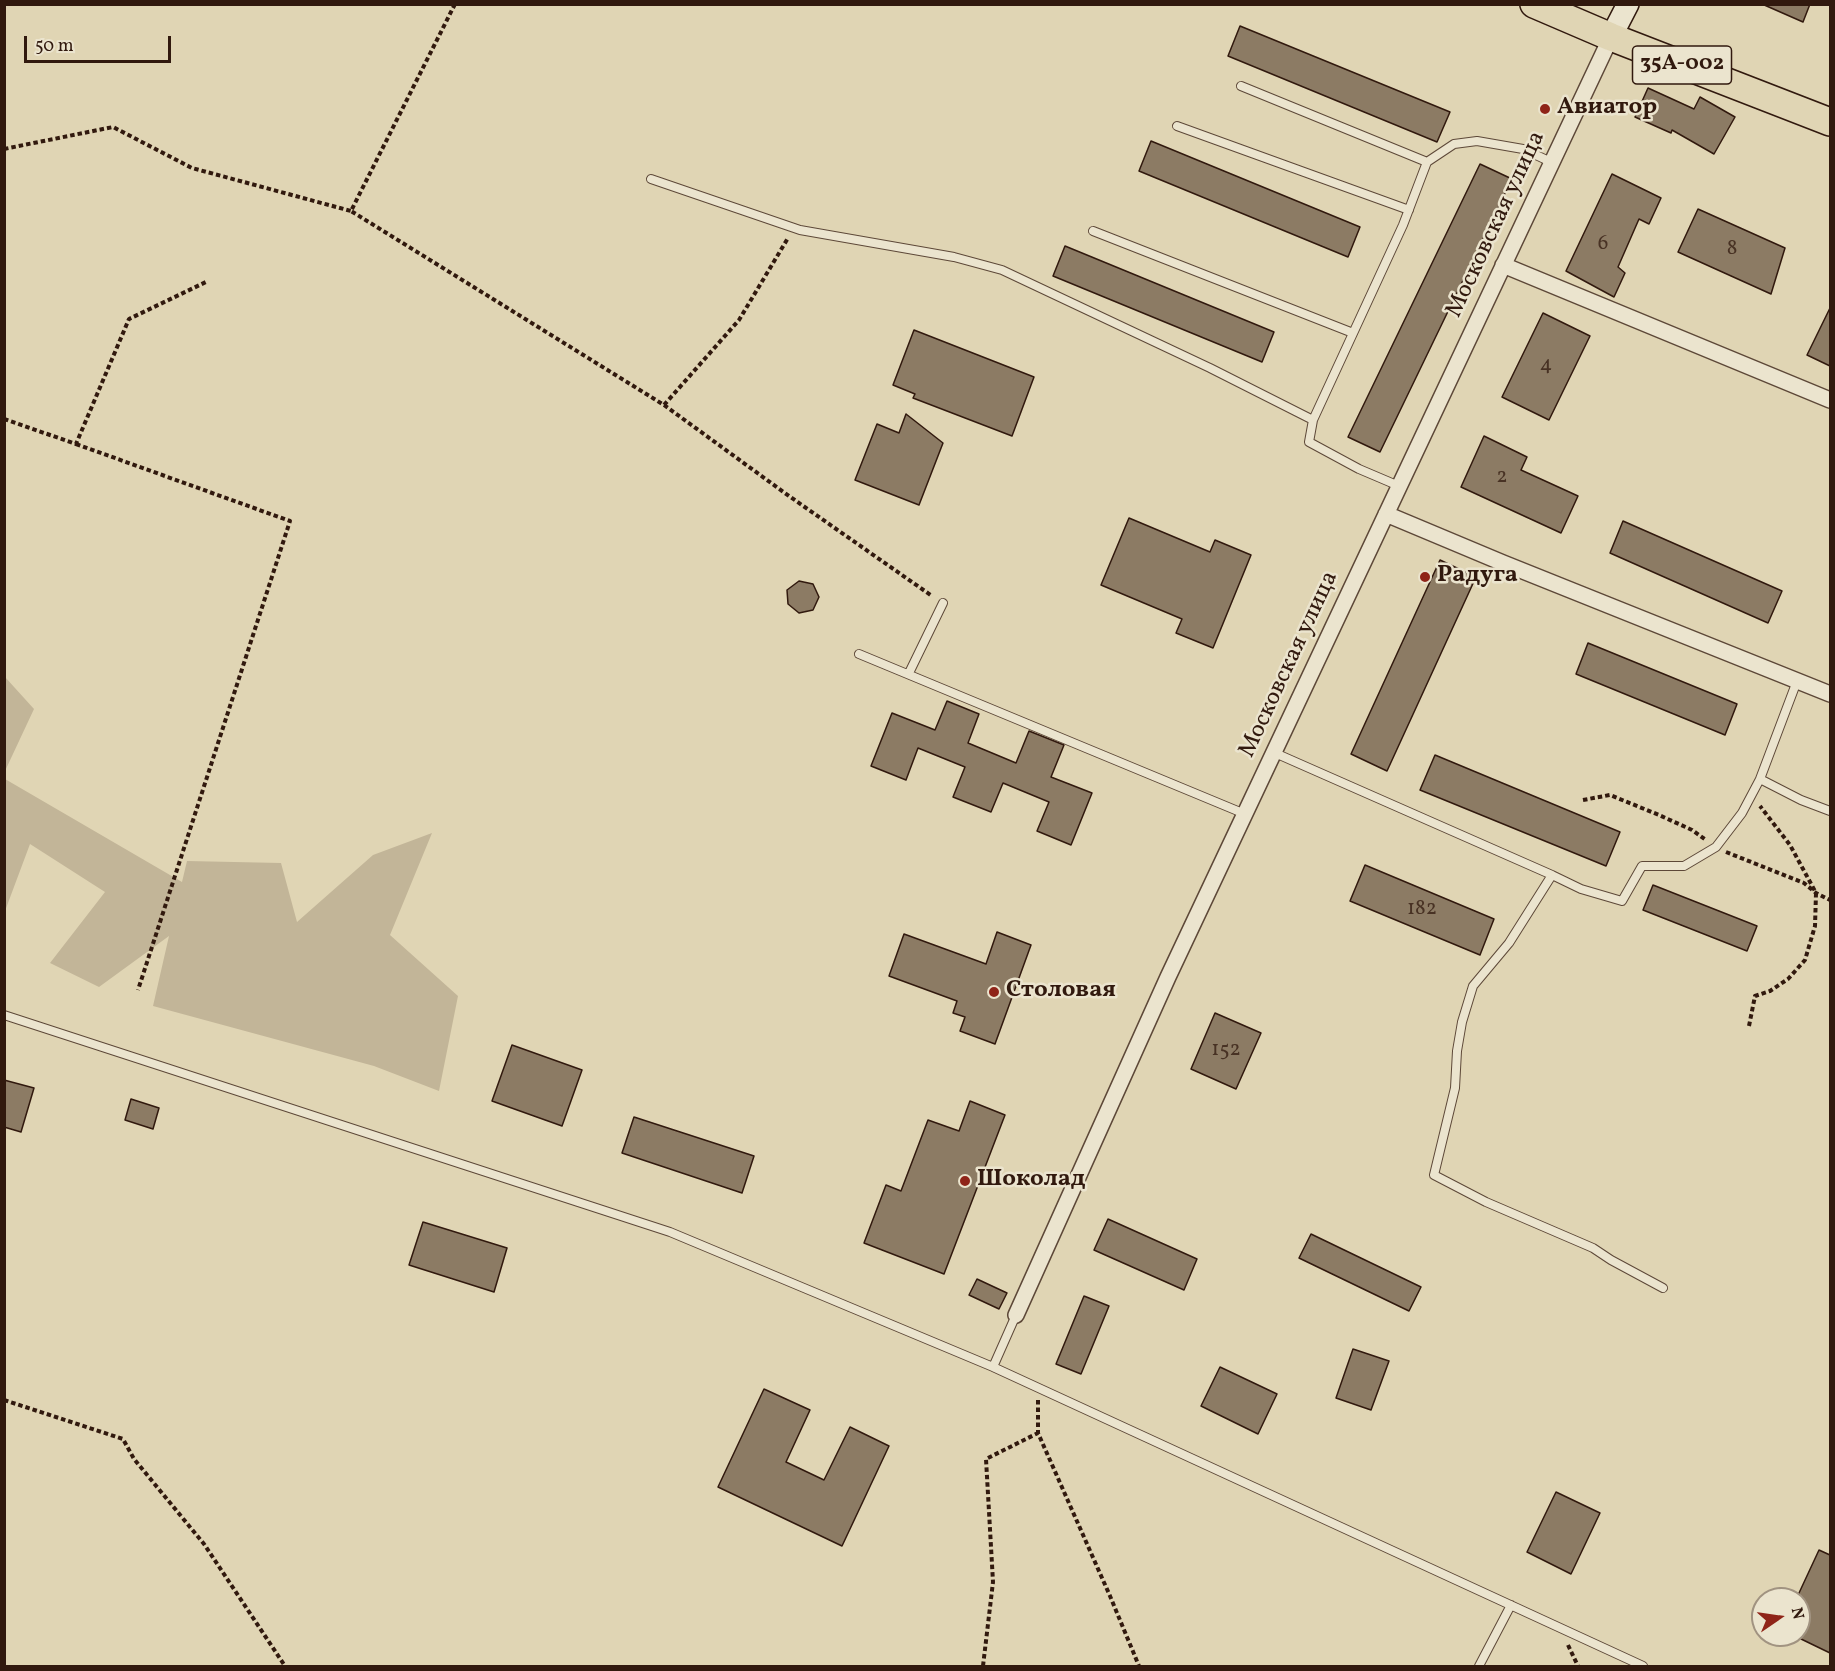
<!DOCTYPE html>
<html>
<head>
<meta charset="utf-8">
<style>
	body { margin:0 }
	#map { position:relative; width:1835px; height:1671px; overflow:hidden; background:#e0d5b4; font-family:Vollkorn,serif }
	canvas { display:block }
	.frame { position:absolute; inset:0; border:6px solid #31190e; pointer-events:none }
	.north { position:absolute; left:1751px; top:1587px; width:60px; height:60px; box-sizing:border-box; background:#ebe4ce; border:2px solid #a19381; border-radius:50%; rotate:77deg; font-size:16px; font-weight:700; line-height:24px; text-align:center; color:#31190e }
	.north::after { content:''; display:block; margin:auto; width:21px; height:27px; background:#8f2418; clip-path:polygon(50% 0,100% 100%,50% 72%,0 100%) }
	.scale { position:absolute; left:24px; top:36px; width:147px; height:27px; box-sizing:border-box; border:3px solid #31190e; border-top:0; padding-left:8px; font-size:18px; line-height:21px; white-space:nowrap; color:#31190e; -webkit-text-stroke:4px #ebe4ce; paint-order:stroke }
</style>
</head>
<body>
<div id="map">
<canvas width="1835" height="1671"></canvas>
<div class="frame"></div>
<div class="north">N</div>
<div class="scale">50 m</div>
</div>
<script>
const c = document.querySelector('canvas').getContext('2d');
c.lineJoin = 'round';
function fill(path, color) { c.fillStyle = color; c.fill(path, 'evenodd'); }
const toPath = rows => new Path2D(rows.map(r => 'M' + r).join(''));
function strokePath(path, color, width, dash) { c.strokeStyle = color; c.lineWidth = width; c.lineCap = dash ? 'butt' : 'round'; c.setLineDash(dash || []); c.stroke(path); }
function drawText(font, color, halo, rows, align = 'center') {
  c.font = font + ' Vollkorn,serif'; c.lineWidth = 5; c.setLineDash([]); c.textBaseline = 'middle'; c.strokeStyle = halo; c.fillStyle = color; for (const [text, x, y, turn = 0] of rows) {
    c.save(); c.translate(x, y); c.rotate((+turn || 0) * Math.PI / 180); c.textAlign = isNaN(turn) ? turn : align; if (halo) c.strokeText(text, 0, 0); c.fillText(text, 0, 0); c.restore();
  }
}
const green = toPath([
	[5,677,34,709,5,771],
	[5,779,182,882,187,861,281,863,297,922,373,855,432,833,390,935,458,996,439,1091,374,1066,153,1006,169,936,99,987,50,963,105,892,30,844,5,911]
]);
const building = toPath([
	[1762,4,1810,4,1803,22,1762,4],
	[1240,26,1450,112,1437,142,1228,56,1240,26],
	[1648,88,1694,109,1700,97,1735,117,1714,154,1672,130,1671,133,1635,117,1648,88],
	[1151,141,1360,227,1348,257,1139,171,1151,141],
	[1480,164,1512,179,1380,452,1348,437,1480,164],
	[1612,174,1661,198,1649,224,1639,219,1618,267,1625,273,1614,297,1566,271,1612,174],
	[1698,209,1785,248,1771,294,1678,252,1698,209],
	[1065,246,1274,332,1262,362,1053,276,1065,246],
	[1830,308,1830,366,1807,355,1830,308],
	[1543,313,1590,336,1549,420,1502,397,1543,313],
	[914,330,1034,377,1012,436,913,398,915,394,893,385,914,330],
	[906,414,943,443,919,505,855,480,877,424,899,433,906,414],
	[1484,436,1527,457,1521,470,1578,496,1561,533,1461,487,1484,436],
	[1129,518,1210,552,1215,540,1251,555,1213,648,1176,633,1182,619,1101,585,1129,518],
	[1623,521,1782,591,1768,623,1610,553,1623,521],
	[1440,560,1476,577,1387,771,1351,754,1440,560],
	[799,581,813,584,819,597,813,610,799,613,788,604,787,590,799,581],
	[1588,643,1737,704,1725,735,1576,674,1588,643],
	[947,701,979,714,968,743,1016,763,1029,731,1064,745,1051,777,1092,793,1071,845,1037,831,1049,802,1003,783,991,812,953,797,965,767,918,748,906,780,871,766,892,713,935,730,947,701],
	[1435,755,1620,832,1606,866,1420,790,1435,755],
	[1365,865,1494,919,1480,955,1350,901,1365,865],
	[1653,885,1757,926,1747,951,1643,910,1653,885],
	[997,932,1031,945,995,1044,960,1031,965,1017,953,1013,957,1001,889,976,904,934,986,964,997,932],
	[1215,1013,1261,1033,1236,1089,1191,1069,1215,1013],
	[512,1045,582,1070,562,1126,492,1101,512,1045],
	[4,1080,34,1088,21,1132,4,1127,4,1080],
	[131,1099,159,1108,153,1129,125,1120,131,1099],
	[970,1101,1005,1115,944,1274,864,1243,886,1185,901,1191,928,1120,959,1131,970,1101],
	[634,1117,754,1156,742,1193,622,1153,634,1117],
	[1108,1219,1197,1259,1184,1290,1094,1250,1108,1219],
	[423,1222,507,1248,494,1292,409,1265,423,1222],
	[1311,1234,1421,1287,1409,1311,1299,1258,1311,1234],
	[977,1279,1007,1293,999,1309,969,1295,977,1279],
	[1084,1296,1109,1306,1081,1374,1056,1364,1084,1296],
	[1353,1349,1389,1361,1371,1410,1336,1398,1353,1349],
	[1220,1367,1277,1394,1258,1434,1201,1406,1220,1367],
	[764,1389,810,1410,786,1462,824,1480,850,1427,889,1446,842,1546,718,1487,764,1389],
	[1556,1492,1600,1513,1571,1574,1527,1552,1556,1492],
	[1819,1550,1830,1555,1830,1653,1799,1638,1799,1593,1819,1550]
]);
const path = toPath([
	[455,4,351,211,664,405,739,320,788,238],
	[4,149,113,127,192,168,351,211],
	[664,405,789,496,932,596],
	[4,419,76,444,129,319,208,281],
	[76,444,290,521,138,990],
	[1583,800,1610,795,1659,815,1692,830,1706,840],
	[1726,852,1804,883,1816,893,1830,900],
	[1749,1026,1755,996,1770,991,1788,979,1805,960,1815,926,1816,893,1790,845,1760,806],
	[4,1400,123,1439,134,1459,204,1544,285,1666],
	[1038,1400,1038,1433,1110,1596,1139,1666],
	[1568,1645,1578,1666],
	[983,1666,993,1582,986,1459,1038,1433]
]);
const lane = toPath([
	[1241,86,1427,162],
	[1177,126,1409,210],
	[651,179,800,230,954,257,1002,270,1210,368,1313,420],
	[1093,231,1353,333],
	[1399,486,1359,469,1309,442,1313,420,1403,225,1427,162,1454,144,1477,141,1523,149,1551,162],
	[859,654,1245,814],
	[909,673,943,603],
	[1275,753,1552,875],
	[1760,779,1797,681],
	[4,1015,670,1232,993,1367,1643,1666],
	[1663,1288,1611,1260,1593,1248,1486,1202,1434,1175,1455,1088,1457,1051,1462,1022,1473,986,1509,943,1552,875,1581,889,1622,901,1642,866,1684,866,1716,847,1742,813,1760,779,1801,800,1830,811],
	[993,1367,1016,1315],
	[1479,1666,1511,1605]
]);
const street = toPath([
	[1503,265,1830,400],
	[1386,514,1503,563,1830,694],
	[1016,1315,1168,977,1611,37]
]);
const secondary = toPath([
	[1611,37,1628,4]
]);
const highway = toPath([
	[1534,4,1611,37,1830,122]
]);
const markers = [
	[1545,109,6,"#8f2418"],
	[1425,577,6,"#8f2418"],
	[994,992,6,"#8f2418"],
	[965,1181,6,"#8f2418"]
];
const numberNames = [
	["6",1603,245],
	["8",1732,250],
	["4",1546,366],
	["2",1502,478],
	["182",1422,910],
	["152",1226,1051]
];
const shields = [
	[1682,65,99]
];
const shieldNames = [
	["35А-002",1682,65]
];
const poiNames = [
	["Авиатор",1557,109],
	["Радуга",1437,577],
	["Столовая",1006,992],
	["Шоколад",977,1181]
];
const streetNames = [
	["Московская улица",1497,225,-65],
	["Московская улица",1290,665,-65]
];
fill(green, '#c2b598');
fill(building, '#8c7b64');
strokePath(building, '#31190e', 1.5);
strokePath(lane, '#5d4838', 10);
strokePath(street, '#5d4838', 18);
strokePath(secondary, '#31190e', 24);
strokePath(highway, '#31190e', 30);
strokePath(path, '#31190e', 4, [4.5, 3]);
strokePath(lane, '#ebe4ce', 8);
strokePath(street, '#ebe4ce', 15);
strokePath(secondary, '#ebe4ce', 21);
strokePath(highway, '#e0d5b4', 27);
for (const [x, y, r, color] of markers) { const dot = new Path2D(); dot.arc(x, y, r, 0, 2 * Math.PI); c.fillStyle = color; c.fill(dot); strokePath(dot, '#ebe4ce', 2); }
drawText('21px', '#483224', null, numberNames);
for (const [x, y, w] of shields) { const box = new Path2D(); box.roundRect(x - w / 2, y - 19, w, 38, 4.5); c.fillStyle = '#ebe4ce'; c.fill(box); strokePath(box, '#31190e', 1.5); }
drawText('bold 22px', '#31190e', null, shieldNames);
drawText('bold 24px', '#31190e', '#ebe4ce', poiNames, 'left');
drawText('24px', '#31190e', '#ebe4ce', streetNames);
</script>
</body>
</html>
